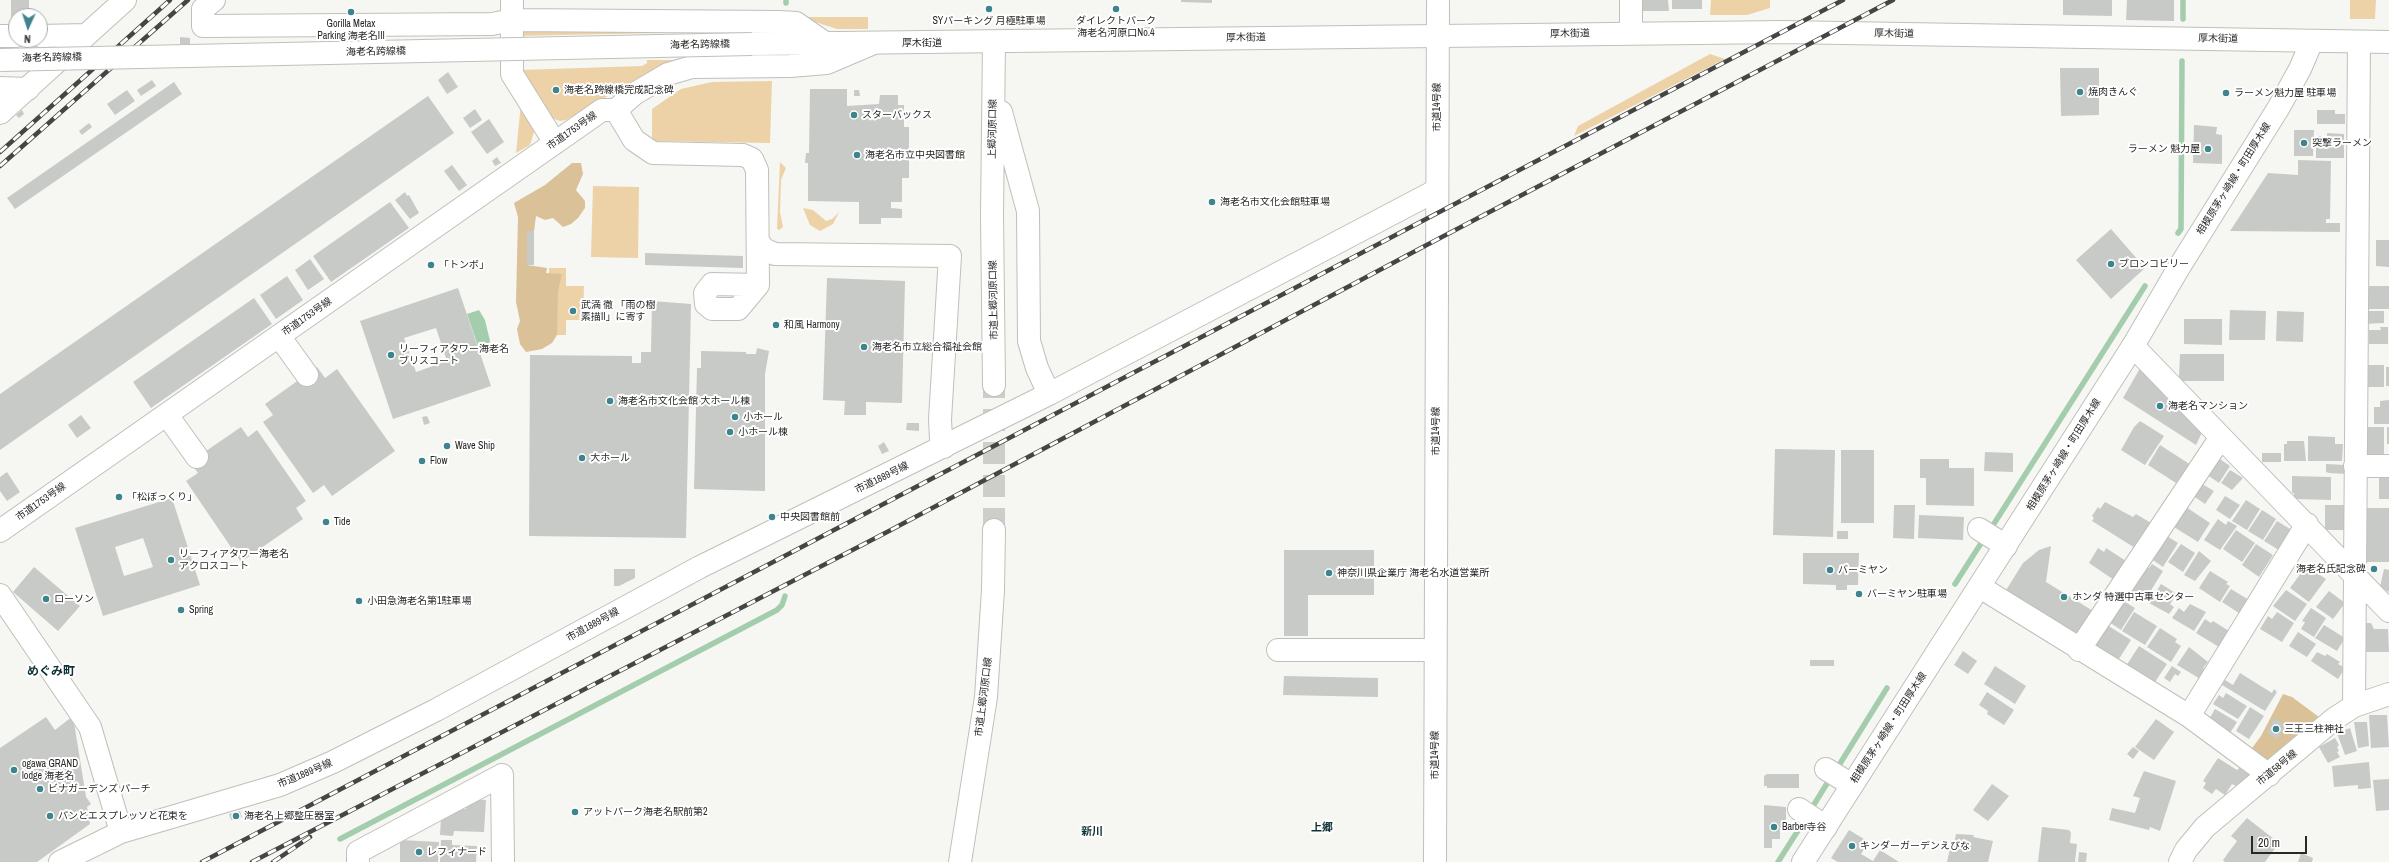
<!DOCTYPE html>
<html>
<head>
<meta charset="utf-8">
<style>
	body { margin:0 }
	#map { position:relative; width:2389px; height:862px; overflow:hidden; background:#f6f7f2; font-family:"Archivo Narrow",sans-serif }
	canvas { display:block }
	.north { position:absolute; left:8px; top:8px; width:40px; height:40px; box-sizing:border-box; background:#fff; border:1px solid #a9a9a9; border-radius:50%; rotate:183deg; font-size:11px; font-weight:700; line-height:16px; text-align:center; color:#282927 }
	.north::after { content:''; display:block; margin:auto; width:14px; height:18px; background:#3d848c; clip-path:polygon(50% 0,100% 100%,50% 72%,0 100%) }
	.scale { position:absolute; left:2251px; top:836px; width:56px; height:18px; box-sizing:border-box; border:2px solid #282927; border-top:0; padding-left:5px; font-size:12px; line-height:14px; white-space:nowrap; color:#282927; -webkit-text-stroke:3px #fff; paint-order:stroke }
</style>
</head>
<body>
<div id="map">
<canvas width="2389" height="862"></canvas>
<div class="north">N</div>
<div class="scale">20 m</div>
</div>
<script>
const c = document.querySelector('canvas').getContext('2d');
c.lineJoin = 'round';
function fill(path, color) { c.fillStyle = color; c.fill(path, 'evenodd'); }
const toPath = rows => new Path2D(rows.map(r => 'M' + r).join(''));
function strokePath(path, color, width, dash) { c.strokeStyle = color; c.lineWidth = width; c.lineCap = dash ? 'butt' : 'round'; c.setLineDash(dash || []); c.stroke(path); }
function drawText(font, color, halo, rows, align = 'center') {
  c.font = font + ' "Archivo Narrow","Noto Sans JP",sans-serif'; c.lineWidth = 4; c.setLineDash([]); c.textBaseline = 'middle'; c.strokeStyle = halo; c.fillStyle = color; for (const [text, x, y, turn = 0] of rows) {
    c.save(); c.translate(x, y); c.rotate((+turn || 0) * Math.PI / 180); c.textAlign = isNaN(turn) ? turn : align; if (halo) c.strokeText(text, 0, 0); c.fillText(text, 0, 0); c.restore();
  }
}
const green = toPath([
	[1711,0,1770,0,1770,8,1747,15,1710,15],
	[2350,0,2376,0,2375,19,2350,19],
	[809,17,868,17,868,29,837,29,809,20],
	[518,28,634,30,707,32,514,36],
	[1710,54,1725,59,1574,136,1578,126],
	[647,60,684,60,616,96,608,96,566,120,560,121,551,118,519,70,642,66,647,63],
	[772,81,770,143,652,141,652,109,681,89,712,82],
	[521,103,534,132,530,145,516,153],
	[780,162,786,168,781,180,780,212,783,227,779,230,777,229],
	[593,186,639,187,638,258,591,257],
	[803,208,813,210,826,221,832,219,839,212,833,224,820,231,810,225],
	[549,268,566,268,566,286,584,286,583,320,566,320,566,335,549,335]
]);
const forest = toPath([
	[572,163,581,163,583,174,576,190,585,201,585,208,578,218,571,224,563,227,553,218,545,220,536,216,534,231,527,232,527,265,547,268,546,273,562,274,558,291,557,335,552,343,542,349,526,352,520,344,517,329,520,321,516,302,518,217,514,203,545,185],
	[2283,694,2292,697,2319,717,2275,765,2260,758,2252,748,2261,736]
]);
const water = toPath([
	[479,310,485,320,490,341,488,346,479,349,467,314]
]);
const stream = toPath([
	[786,0,786,3],
	[2183,19,2183,0],
	[2178,233,2181,229,2182,61],
	[1990,530,2145,286],
	[1955,584,1985,537],
	[1836,770,1887,688],
	[1810,811,1831,777],
	[340,839,777,610,782,605,785,596],
	[1778,862,1806,818]
]);
const building = toPath([
	[11,0,29,0,29,16,16,16,16,19,11,19],
	[1181,0,1212,0,1212,3,1181,2],
	[1642,0,1668,0,1669,11,1642,11],
	[1672,0,1702,0,1702,9,1672,9],
	[2063,0,2112,0,2112,16,2063,15],
	[2127,0,2174,0,2174,21,2126,20],
	[180,37,190,38,190,44,180,44],
	[2060,68,2099,68,2099,115,2061,116],
	[448,72,458,87,447,94,438,80],
	[152,80,156,86,141,96,137,90],
	[174,82,182,94,15,209,7,198],
	[810,89,847,89,847,106,879,104,880,95,898,95,898,105,904,105,904,127,909,127,909,178,902,178,902,202,891,202,891,208,902,209,902,218,881,218,881,224,859,224,859,202,808,201,808,163,805,163,806,153,809,153],
	[127,90,135,101,115,115,107,104],
	[854,90,859,90,860,96,854,96],
	[428,96,454,133,0,450,0,394],
	[475,109,482,120,470,128,463,118],
	[22,110,24,114,19,118,16,115],
	[2317,110,2335,110,2335,114,2345,114,2345,124,2317,124],
	[489,119,504,142,487,154,471,132],
	[89,123,92,127,82,135,79,131],
	[2194,125,2217,127,2216,134,2222,135,2222,164,2193,163],
	[2294,130,2314,130,2313,156,2294,156],
	[2327,133,2344,134,2344,158,2316,158,2316,136,2327,136],
	[497,157,501,163,495,166,492,161],
	[2298,160,2331,161,2330,219,2326,219,2326,223,2340,223,2340,232,2230,231,2268,173,2298,175],
	[452,165,467,185,459,191,444,171],
	[405,192,407,196,409,195,419,213,410,219,395,200],
	[390,202,409,228,331,282,313,256],
	[2111,229,2145,268,2111,299,2076,260],
	[527,231,534,231,534,248,527,248],
	[2376,240,2389,240,2389,267,2376,266],
	[527,248,534,248,534,265,527,265],
	[645,253,743,256,743,268,645,265],
	[310,259,324,279,308,290,295,270],
	[287,276,303,300,276,319,260,295],
	[827,278,905,281,902,403,866,402,866,415,844,415,845,401,823,400],
	[2364,286,2389,286,2389,309,2364,309],
	[458,288,491,386,393,419,360,321],
	[436,328,447,361,416,372,404,338],
	[254,298,272,324,151,408,133,382],
	[652,301,691,304,686,538,529,536,530,355,632,356,632,363,641,363,641,352,651,352],
	[2230,310,2266,311,2265,340,2229,340],
	[2277,311,2304,312,2303,342,2276,341],
	[2362,311,2384,311,2384,323,2362,324],
	[2184,319,2222,319,2222,345,2184,344],
	[2380,327,2388,327,2388,344,2369,344,2369,330,2381,330],
	[757,348,769,351,765,374,765,491,694,489,697,368,701,368,701,351,746,352,746,354,756,354],
	[2180,354,2224,354,2224,381,2182,381,2179,377],
	[2363,365,2384,365,2384,387,2363,387],
	[317,367,325,378,337,369,395,451,332,496,324,485,313,493,263,422,273,415,265,404],
	[2386,367,2389,367,2389,386,2386,386],
	[2139,370,2146,371,2203,430,2196,445,2123,398],
	[2389,400,2389,424,2374,424,2374,407,2380,407,2380,401],
	[81,415,91,428,77,438,68,425],
	[427,416,430,423,424,425,422,417],
	[2140,421,2164,436,2145,465,2121,450,2134,427],
	[907,423,919,423,919,431,906,430],
	[241,427,248,437,257,430,306,501,296,508,303,519,241,562,186,481,198,473,190,462],
	[2365,427,2384,427,2384,456,2365,456],
	[2387,427,2389,427,2389,444,2387,444],
	[2308,436,2335,437,2335,444,2343,444,2342,461,2308,461],
	[2287,441,2304,441,2306,461,2284,461,2284,444,2287,444],
	[884,442,889,451,882,454,878,446],
	[2160,445,2191,465,2183,478,2180,477,2176,483,2148,465],
	[1775,449,1835,450,1833,537,1773,535],
	[1841,450,1874,450,1874,523,1841,523],
	[1985,452,2013,453,2013,472,1984,471],
	[2262,453,2281,453,2281,462,2262,462],
	[2217,457,2230,466,2219,483,2206,474],
	[1920,459,1949,459,1949,468,1974,468,1974,506,1926,505,1926,478,1920,478],
	[2326,464,2346,465,2346,474,2329,473,2326,472],
	[2230,470,2243,478,2232,490,2221,483],
	[7,472,20,492,7,501,0,491,0,477],
	[2292,476,2331,477,2331,500,2294,499,2294,493,2292,493],
	[2379,478,2389,478,2389,499,2379,499],
	[2197,481,2214,491,2205,504,2189,493],
	[2225,496,2240,505,2230,519,2216,510],
	[172,498,200,585,103,616,75,528],
	[143,538,153,567,124,576,115,547],
	[2246,500,2260,509,2247,530,2232,521],
	[2105,502,2133,517,2136,514,2151,523,2135,548,2092,521,2094,518,2092,516,2098,507,2100,509],
	[1894,505,1915,505,1914,539,1893,538],
	[2325,505,2344,505,2344,530,2325,530],
	[2186,507,2210,523,2198,542,2174,527],
	[2364,508,2389,508,2389,562,2364,562],
	[2262,510,2276,519,2263,540,2248,531],
	[1919,515,1964,517,1963,540,1918,538],
	[2218,519,2226,525,2228,521,2237,526,2220,550,2204,540],
	[2277,521,2295,532,2282,552,2264,541],
	[2236,530,2255,543,2242,562,2223,549],
	[1837,531,1848,531,1848,539,1837,539],
	[2165,535,2178,543,2163,567,2150,558],
	[2181,544,2195,553,2183,572,2168,562],
	[2256,544,2273,555,2259,577,2242,565],
	[2051,546,2046,582,2098,614,2081,642,2003,595,2023,563,2039,550],
	[2098,548,2104,552,2106,548,2126,561,2114,580,2089,563],
	[1284,550,1374,550,1374,595,1308,595,1308,636,1284,636],
	[2199,551,2211,561,2195,581,2184,575],
	[1803,553,1859,553,1858,585,1847,585,1847,590,1836,590,1836,585,1803,584],
	[2152,564,2163,571,2145,600,2129,590,2145,566,2149,568],
	[2306,566,2326,579,2309,602,2290,588],
	[34,567,80,606,58,631,13,592],
	[614,569,635,569,635,578,619,586,614,586],
	[2384,569,2389,570,2389,592,2380,587],
	[2210,571,2228,582,2226,584,2230,586,2220,602,2199,588],
	[2161,584,2177,594,2170,604,2174,607,2169,614,2149,603],
	[2231,589,2249,600,2242,615,2222,602],
	[2286,590,2307,604,2295,621,2273,606],
	[2329,591,2345,603,2333,619,2316,607],
	[2122,600,2135,608,2121,630,2109,622],
	[2190,604,2206,612,2194,631,2172,618,2179,608,2184,612],
	[2311,608,2326,618,2314,637,2301,629,2305,622,2302,621],
	[2134,612,2157,626,2145,645,2122,631],
	[2277,612,2294,623,2282,642,2260,629,2268,616,2272,619],
	[2205,619,2211,623,2213,621,2229,631,2219,647,2196,633],
	[2364,623,2371,623,2374,629,2388,629,2389,652,2361,652],
	[2107,625,2131,640,2117,662,2093,646],
	[2324,625,2345,638,2337,651,2315,638],
	[2160,628,2177,639,2175,642,2181,646,2171,662,2147,647],
	[2298,632,2316,644,2307,657,2289,646],
	[2139,646,2167,664,2153,685,2124,669],
	[2189,647,2208,662,2203,668,2208,671,2202,680,2177,665],
	[1963,651,1977,661,1968,674,1954,665],
	[2317,652,2325,656,2327,654,2340,662,2338,664,2345,668,2338,679,2311,661],
	[1810,660,1834,660,1834,666,1810,666],
	[1995,666,2026,686,2015,704,1984,684],
	[2172,666,2181,672,2178,676,2175,674,2170,682,2164,678],
	[2240,673,2272,693,2274,689,2277,692,2265,711,2222,685,2225,680,2233,685],
	[1284,676,1378,678,1378,697,1283,695],
	[1987,692,2014,710,2004,725,1987,714,1988,711,1979,705],
	[2226,693,2247,706,2238,719,2213,704,2219,695,2223,698],
	[2250,707,2264,716,2249,739,2236,731],
	[2215,709,2237,722,2230,733,2208,721],
	[2369,715,2387,715,2389,747,2371,748],
	[73,716,86,797,91,804,87,807,90,824,37,862,0,862,0,748,46,717,55,730],
	[2274,718,2285,725,2278,739,2267,733],
	[2156,719,2174,732,2154,760,2135,747],
	[2354,722,2367,722,2369,746,2358,748],
	[2350,728,2357,751,2345,755,2337,733],
	[2335,738,2339,745,2337,747,2339,751,2337,752,2340,757,2328,763,2319,747],
	[2133,747,2139,751,2133,759,2127,754],
	[2218,758,2237,770,2240,767,2249,773,2249,776,2236,786,2232,784,2225,795,2216,789,2212,794,2203,788,2206,783,2203,781],
	[2369,762,2371,788,2358,789,2358,785,2334,787,2332,766],
	[2144,771,2176,781,2160,831,2150,827,2149,830,2109,820,2112,808,2135,813,2140,798,2133,796],
	[1767,774,1799,774,1799,788,1767,788,1767,786,1764,786,1764,776],
	[2389,779,2389,810,2376,811,2373,780],
	[1992,784,2009,796,1988,821,1973,810],
	[474,799,486,800,484,832,454,831,453,836,440,835,441,817,446,818,446,814,454,814,455,809,466,809,466,804,474,804],
	[1764,805,1786,807,1786,828,1780,828,1780,839,1772,839,1772,848,1764,848],
	[240,811,242,817,231,820,229,814],
	[2247,818,2279,843,2265,862,2225,862,2223,860,2237,841,2231,836],
	[2042,827,2069,830,2071,833,2070,843,2077,844,2075,862,2038,862],
	[1849,830,1869,842,1861,854,1873,861,1880,850,1899,862,1838,862,1831,858],
	[1956,834,1974,835,1973,837,1993,841,1988,862,1947,862,1951,844,1954,845],
	[400,840,439,842,438,862,400,862],
	[441,840,452,840,452,845,477,846,476,862,440,862],
	[2079,852,2087,853,2086,862,2078,862],
	[2301,853,2313,858,2312,862,2298,862]
]);
const minorTunnel = toPath([
	[994,530,994,385]
]);
const minor = toPath([
	[214,0,203,9,203,26,492,24,512,20,779,22,796,23,825,43],
	[512,0,512,74,555,143],
	[1631,33,1631,0],
	[0,36,16,36],
	[40,36,86,35],
	[0,88,28,89],
	[616,110,634,140,653,153,743,155,752,159,757,170,758,285,738,309,712,309,706,304,705,293,712,284,758,285],
	[616,110,634,94,668,74,692,67,790,66,827,63,874,43],
	[1001,112,1028,211,1029,341,1037,368,1049,394],
	[0,113,125,0],
	[758,242,765,250,775,254,950,256,940,419,941,439,944,447],
	[279,336,307,375],
	[2133,346,2389,611],
	[994,385,992,215,994,42],
	[167,415,197,457],
	[2355,466,2389,466],
	[1979,529,2006,546],
	[0,531,602,110,616,110],
	[1980,587,2189,716,2269,775],
	[0,595,90,727,121,832],
	[1278,650,1435,650],
	[2079,650,2221,437],
	[2354,706,2359,43],
	[2189,716,2307,524],
	[1826,769,1852,785],
	[1799,809,1826,827],
	[60,862,121,832,280,785,333,762,436,710,700,567,1049,394,1437,190],
	[358,862,358,852,502,775,503,862],
	[960,862,986,697,993,590,994,530],
	[1435,862,1438,0],
	[2180,862,2186,850,2205,827,2334,719,2354,706,2389,694]
]);
const major = toPath([
	[752,44,1783,32,2389,42],
	[1803,862,2133,346,2178,269,2279,107,2300,69,2312,41]
]);
const rail = toPath([
	[0,152,170,0],
	[0,166,188,0],
	[202,862,1843,0],
	[252,862,889,531,1421,248,1893,0],
	[273,862,310,837]
]);
const majorBridge = toPath([
	[0,60,752,44]
]);
const markers = [
	[989,9,4,"#3d848c"],
	[1116,9,4,"#3d848c"],
	[351,12,4,"#3d848c"],
	[556,90,4,"#3d848c"],
	[2080,92,4,"#3d848c"],
	[2226,93,4,"#3d848c"],
	[854,115,4,"#3d848c"],
	[2304,143,4,"#3d848c"],
	[2208,149,4,"#3d848c"],
	[857,155,4,"#3d848c"],
	[1212,202,4,"#3d848c"],
	[2111,264,4,"#3d848c"],
	[431,265,4,"#3d848c"],
	[573,311,4,"#3d848c"],
	[776,325,4,"#3d848c"],
	[864,347,4,"#3d848c"],
	[391,355,4,"#3d848c"],
	[610,401,4,"#3d848c"],
	[2160,406,4,"#3d848c"],
	[735,417,4,"#3d848c"],
	[730,432,4,"#3d848c"],
	[447,446,4,"#3d848c"],
	[582,458,4,"#3d848c"],
	[422,461,4,"#3d848c"],
	[119,497,4,"#3d848c"],
	[772,517,4,"#3d848c"],
	[326,522,4,"#3d848c"],
	[171,560,4,"#3d848c"],
	[2374,569,4,"#3d848c"],
	[1830,570,4,"#3d848c"],
	[1329,573,4,"#3d848c"],
	[1859,594,4,"#3d848c"],
	[2064,597,4,"#3d848c"],
	[46,599,4,"#3d848c"],
	[359,601,4,"#3d848c"],
	[181,610,4,"#3d848c"],
	[2276,729,4,"#3d848c"],
	[14,770,4,"#3d848c"],
	[40,789,4,"#3d848c"],
	[575,812,4,"#3d848c"],
	[50,816,4,"#3d848c"],
	[236,816,4,"#3d848c"],
	[1774,827,4,"#3d848c"],
	[1852,846,4,"#3d848c"],
	[419,852,4,"#3d848c"]
];
const poiNames = [
	["SYパーキング 月極駐車場",989,21,"center"],
	["ダイレクトパーク",1116,21,"center"],
	["海老名河原口No.4",1116,33,"center"],
	["Gorilla Metax",351,24,"center"],
	["Parking 海老名III",351,36,"center"],
	["海老名跨線橋完成記念碑",564,90],
	["焼肉きんぐ",2088,92],
	["ラーメン魁力屋 駐車場",2234,93],
	["スターバックス",862,115],
	["突撃ラーメン",2312,143],
	["ラーメン 魁力屋",2200,149,"right"],
	["海老名市立中央図書館",865,155],
	["海老名市文化会館駐車場",1220,202],
	["ブロンコビリー",2119,264],
	["「トンボ」",439,265],
	["武満 徹 「雨の樹",581,305],
	["素描II」に寄す",581,317],
	["和風 Harmony",784,325],
	["海老名市立総合福祉会館",872,347],
	["リーフィアタワー海老名",399,349],
	["ブリスコート",399,361],
	["海老名市文化会館 大ホール棟",618,401],
	["海老名マンション",2168,406],
	["小ホール",743,417],
	["小ホール棟",738,432],
	["Wave Ship",455,446],
	["大ホール",590,458],
	["Flow",430,461],
	["「松ぼっくり」",127,497],
	["中央図書館前",780,517],
	["Tide",334,522],
	["リーフィアタワー海老名",179,554],
	["アクロスコート",179,566],
	["海老名氏記念碑",2366,569,"right"],
	["バーミヤン",1838,570],
	["神奈川県企業庁 海老名水道営業所",1337,573],
	["バーミヤン駐車場",1867,594],
	["ホンダ 特選中古車センター",2072,597],
	["ローソン",54,599],
	["小田急海老名第1駐車場",367,601],
	["Spring",189,610],
	["三王三柱神社",2284,729],
	["ogawa GRAND",22,764],
	["lodge 海老名",22,776],
	["ビナガーデンズ パーチ",48,789],
	["アットパーク海老名駅前第2",583,812],
	["パンとエスプレッソと花束を",58,816],
	["海老名上郷整圧器室",244,816],
	["Barber寺谷",1782,827],
	["キンダーガーデンえびな",1860,846],
	["レフィナード",427,852]
];
const streetNames = [
	["厚木街道",1570,34,-1],
	["厚木街道",1894,34,1],
	["厚木街道",1246,38,-1],
	["厚木街道",2218,39,1],
	["厚木街道",922,43],
	["海老名跨線橋",700,45,-1],
	["海老名跨線橋",376,52,-1],
	["海老名跨線橋",52,58,-1],
	["市道14号線",1437,107,-90],
	["上郷河原口線",993,129,-89],
	["市道1753号線",572,131,-35],
	["相模原茅ヶ崎線・町田厚木線",2234,179,-58],
	["市道上郷河原口線",994,300,-91],
	["市道1753号線",307,317,-35],
	["市道14号線",1436,431,-90],
	["相模原茅ヶ崎線・町田厚木線",2064,455,-58],
	["市道1889号線",882,478,-26],
	["市道1753号線",41,502,-35],
	["市道1889号線",593,625,-29],
	["市道上郷河原口線",984,697,-83],
	["相模原茅ヶ崎線・町田厚木線",1889,728,-57],
	["市道14号線",1435,755,-90],
	["市道58号線",2277,768,-40],
	["市道1889号線",305,774,-23]
];
const neighbourhoodNames = [
	["上郷",1322,828],
	["新川",1092,832]
];
const quarterNames = [
	["めぐみ町",51,672]
];
fill(green, '#edd2a8');
fill(forest, '#dbc198');
fill(water, '#a4cdad');
strokePath(stream, '#a4cdad', 5.5);
fill(building, '#c7cac6');
strokePath(minorTunnel, '#cdcec9', 22, [22, 11]);
strokePath(minor, '#bfc0ba', 24);
strokePath(major, '#bfc0ba', 24);
strokePath(minor, '#fff', 22);
strokePath(major, '#fff', 22);
strokePath(rail, '#454643', 4.5);
strokePath(rail, '#fff', 3, [9]);
strokePath(majorBridge, '#bfc0ba', 24, []);
strokePath(majorBridge, '#fff', 22);
for (const [x, y, r, color] of markers) { const dot = new Path2D(); dot.arc(x, y, r, 0, 2 * Math.PI); c.fillStyle = color; c.fill(dot); strokePath(dot, '#fff', 1.5); }
drawText('10px', '#282927', '#fff', poiNames, 'left');
drawText('10px', '#282927', '#fff', streetNames);
drawText('bold 11px', '#0e3135', '#fff', neighbourhoodNames);
drawText('bold 12px', '#0e3135', '#fff', quarterNames);
</script>
</body>
</html>
